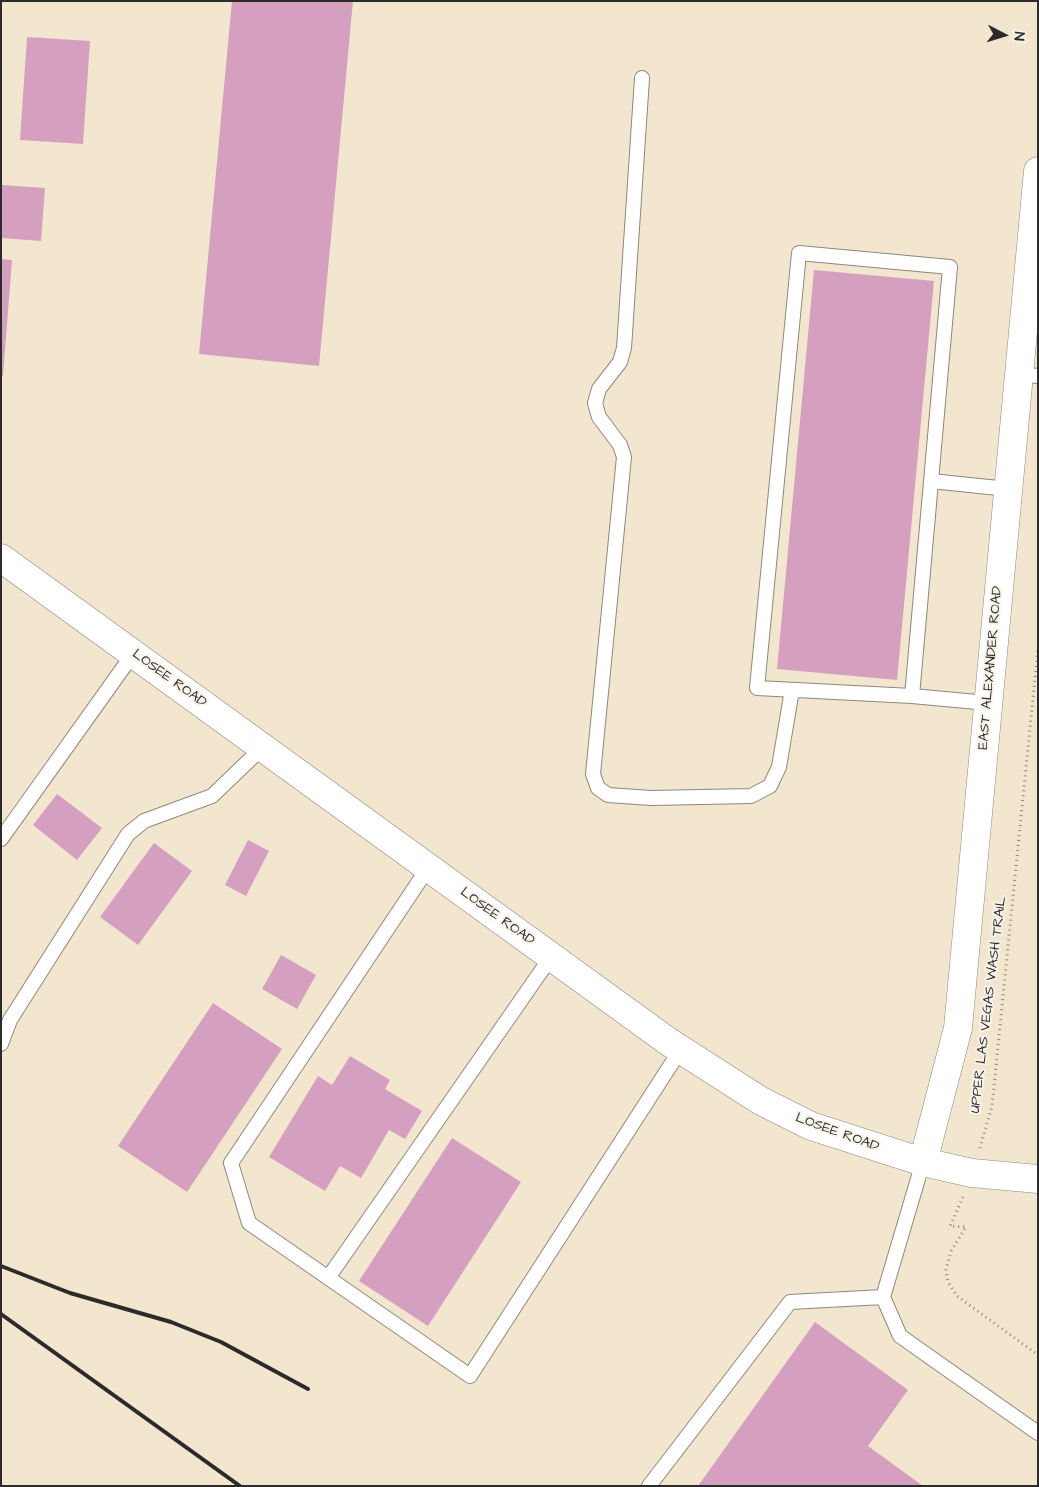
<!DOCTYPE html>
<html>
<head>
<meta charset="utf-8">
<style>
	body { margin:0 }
	#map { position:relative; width:1039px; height:1487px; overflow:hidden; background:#f2e6ce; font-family:"Architects Daughter",sans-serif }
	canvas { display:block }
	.frame { position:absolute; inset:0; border:2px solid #2b2b2b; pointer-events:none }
	.north { position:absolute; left:979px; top:10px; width:50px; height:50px; -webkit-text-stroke:4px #f7f3e8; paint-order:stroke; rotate:95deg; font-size:14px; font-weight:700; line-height:20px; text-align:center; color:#2b2b2b }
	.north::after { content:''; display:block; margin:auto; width:18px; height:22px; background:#2b2b2b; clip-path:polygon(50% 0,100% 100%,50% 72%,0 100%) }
</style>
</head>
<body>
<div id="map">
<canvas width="1039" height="1487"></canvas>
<div class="frame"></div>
<div class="north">N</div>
</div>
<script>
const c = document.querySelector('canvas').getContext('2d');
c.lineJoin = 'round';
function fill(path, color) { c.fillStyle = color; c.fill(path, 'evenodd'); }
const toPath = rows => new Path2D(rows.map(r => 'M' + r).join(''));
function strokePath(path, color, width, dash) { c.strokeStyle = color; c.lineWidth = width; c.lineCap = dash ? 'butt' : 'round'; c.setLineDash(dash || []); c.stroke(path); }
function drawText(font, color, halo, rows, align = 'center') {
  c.font = font + ' "Architects Daughter",sans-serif'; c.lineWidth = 4; c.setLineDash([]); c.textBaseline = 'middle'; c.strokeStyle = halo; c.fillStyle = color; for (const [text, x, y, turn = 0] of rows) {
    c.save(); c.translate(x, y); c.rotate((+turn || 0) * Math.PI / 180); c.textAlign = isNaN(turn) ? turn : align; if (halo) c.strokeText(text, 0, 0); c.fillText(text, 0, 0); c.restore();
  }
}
const building = toPath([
	[232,1,353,1,319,366,199,354],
	[27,37,90,41,83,144,20,140],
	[1,185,45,188,41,241,1,238],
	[1,259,12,260,3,376,1,376],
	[814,270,934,281,897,680,777,669],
	[57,794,102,828,77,860,33,825],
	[248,840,269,851,246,896,225,885],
	[154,843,192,871,138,945,100,917],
	[281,955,316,975,297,1009,262,989],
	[213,1003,282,1049,187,1192,118,1146],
	[350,1056,390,1080,385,1089,422,1111,405,1139,389,1130,361,1178,340,1166,325,1191,269,1157,318,1076,332,1085],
	[452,1138,521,1182,428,1326,359,1281],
	[815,1322,908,1390,868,1446,923,1486,698,1486]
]);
const path = toPath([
	[980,1148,992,1106,1038,648],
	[963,1197,950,1226,966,1227,951,1251,946,1270,948,1282,957,1296,1038,1355]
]);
const lane = toPath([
	[642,78,624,348,620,362,599,389,595,403,599,417,620,445,624,457,593,774,598,788,608,795,651,798,751,796,770,786,779,767,792,690],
	[1018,374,1038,376],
	[931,481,1008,489],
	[912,696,950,267,799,253,757,688,912,696,988,703],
	[1,839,133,654],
	[428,868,231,1163,249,1223,470,1376,681,1049],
	[1,1044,10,1020,128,834,144,821,212,796,262,748],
	[923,1162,883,1297,900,1336,1038,1433],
	[328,1278,551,957],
	[649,1486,790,1302,883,1297]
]);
const secondary = toPath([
	[1,558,669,1042,761,1101,811,1126,923,1162,972,1173,1038,1179],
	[923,1162,958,1028,1038,171]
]);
const rail = toPath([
	[1,1266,70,1293,171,1322,221,1342,308,1389],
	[1,1314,240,1486]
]);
const streetNames = [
	["EAST ALEXANDER ROAD",991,668,-85],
	["LOSEE ROAD",169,679,36],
	["LOSEE ROAD",497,917,36],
	["UPPER LAS VEGAS WASH TRAIL",989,1005,-83],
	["LOSEE ROAD",837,1133,20]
];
fill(building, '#d5a0c0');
strokePath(lane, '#8e887c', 16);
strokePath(secondary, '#8e887c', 29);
strokePath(path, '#8e887c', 3, [1, 4]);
strokePath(lane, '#fff', 14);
strokePath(secondary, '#fff', 28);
strokePath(rail, '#2b2b2b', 4);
drawText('14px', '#2b2b2b', '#f7f3e8', streetNames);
</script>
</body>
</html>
